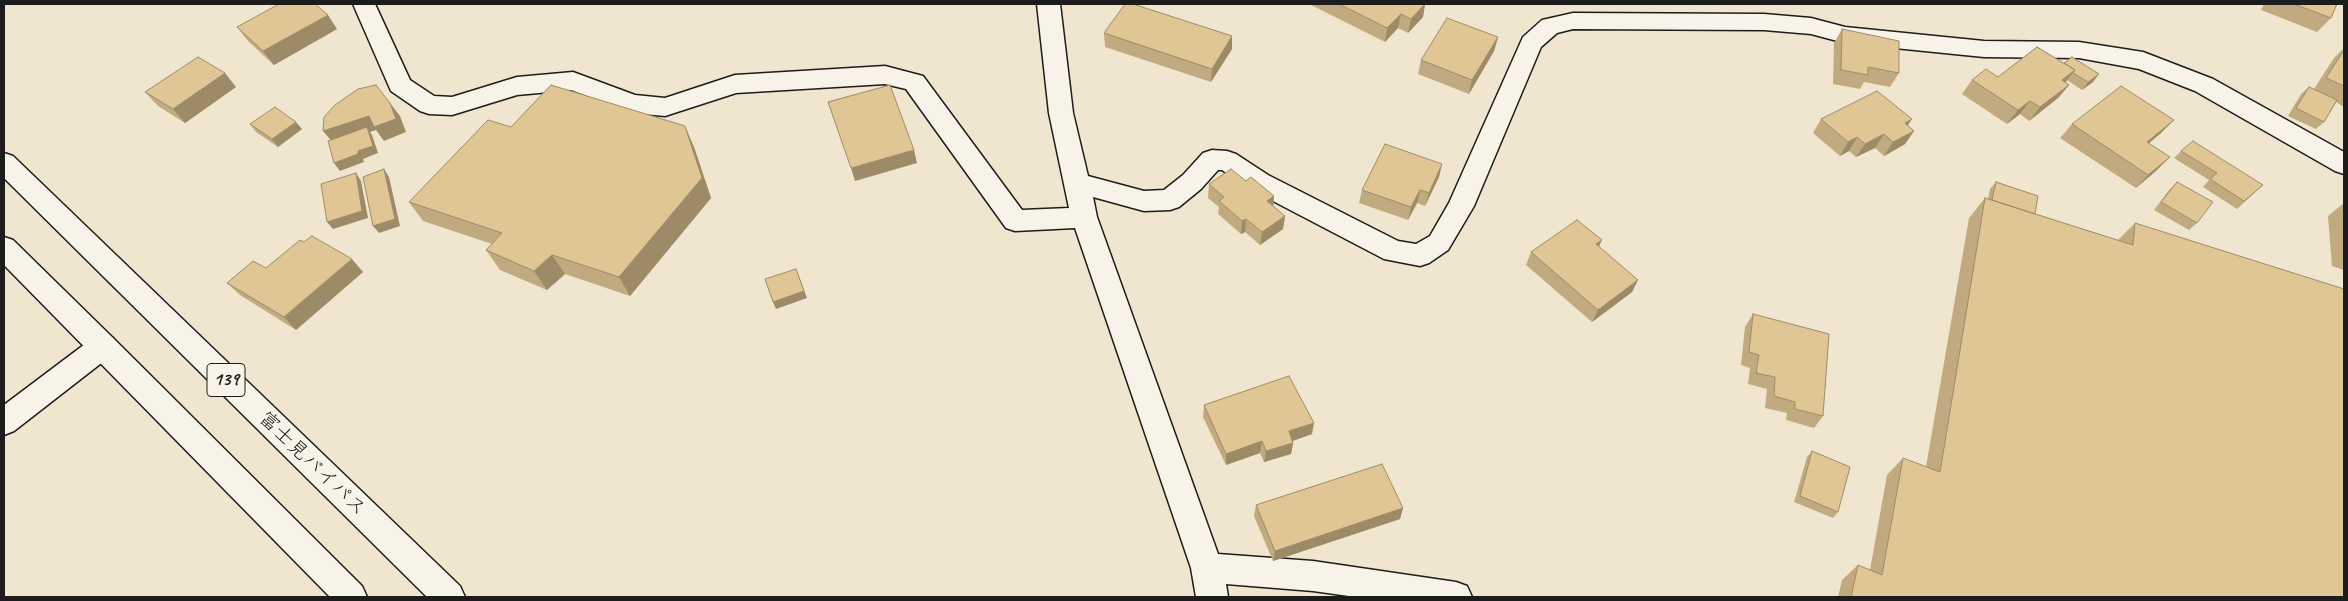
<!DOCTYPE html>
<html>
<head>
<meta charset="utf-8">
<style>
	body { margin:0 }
	#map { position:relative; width:2348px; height:601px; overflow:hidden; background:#f0e6cf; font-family:Caveat,sans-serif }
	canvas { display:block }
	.frame { position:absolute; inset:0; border:5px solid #1c1c1c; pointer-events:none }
</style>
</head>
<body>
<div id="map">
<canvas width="2348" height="601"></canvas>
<div class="frame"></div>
</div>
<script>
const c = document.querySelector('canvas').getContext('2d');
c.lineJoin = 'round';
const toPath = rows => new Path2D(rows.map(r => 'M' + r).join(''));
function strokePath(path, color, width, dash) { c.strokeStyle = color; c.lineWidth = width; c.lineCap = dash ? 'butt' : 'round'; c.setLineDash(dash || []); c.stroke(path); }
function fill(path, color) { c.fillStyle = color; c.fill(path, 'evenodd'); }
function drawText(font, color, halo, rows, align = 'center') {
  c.font = font + ' Caveat,"Klee One",sans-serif'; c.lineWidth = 5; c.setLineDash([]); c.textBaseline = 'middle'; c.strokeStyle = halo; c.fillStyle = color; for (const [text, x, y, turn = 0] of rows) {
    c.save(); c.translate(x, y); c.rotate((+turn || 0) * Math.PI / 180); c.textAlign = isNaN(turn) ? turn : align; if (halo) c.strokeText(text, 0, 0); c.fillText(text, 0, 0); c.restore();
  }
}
const minor = toPath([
	[353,4,375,4,410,80,434,96,452,97,517,77,573,72,635,95,665,98,735,75,885,66,923,76,1022,210,1069,208,1049,113,1037,4,1060,4,1073,113,1088,176,1144,191,1164,190,1183,175,1203,153,1212,150,1227,151,1236,154,1268,175,1398,241,1416,244,1430,236,1449,203,1523,37,1542,20,1573,13,1764,14,1811,18,1845,27,1984,41,2079,42,2143,52,2213,79,2344,152,2344,174,2335,171,2195,91,2139,69,2079,58,1984,57,1845,43,1811,34,1764,30,1573,29,1557,33,1541,47,1474,206,1448,250,1429,263,1420,266,1384,259,1250,189,1222,170,1218,170,1201,189,1179,207,1170,210,1144,211,1093,197,1097,217,1218,554,1313,561,1456,582,1467,586,1472,597,1356,597,1313,591,1226,584,1228,597,1196,597,1191,568,1075,228,1015,231,1006,228,906,89,885,84,736,93,665,116,633,113,571,90,517,95,452,115,429,114,420,111,391,91,353,4],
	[103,334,113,338,117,346,113,354,14,431,4,435,4,405,93,338,103,334]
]);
const highway = toPath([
	[4,153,13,156,460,586,465,597,427,597,4,178,4,153],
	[4,237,13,240,113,338,362,586,367,597,330,597,4,265,4,237]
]);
const wall = toPath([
	[1309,4,1425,4,1423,17,1408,33,1398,28,1385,42],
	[2264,4,2337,4,2331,18,2317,32,2261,10],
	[237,27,337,29,274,65,248,41],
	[1842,29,1899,73,1890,87,1864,82,1860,89,1833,84,1834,43],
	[1104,33,1232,49,1211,82,1105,47],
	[1498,37,1494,51,1469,94,1418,74,1421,60],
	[2037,47,2093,82,2082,90,2067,80,2066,82,2069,85,2058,98,2029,121,2020,114,2007,124,1962,94,1972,80,1998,77],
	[2344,48,2344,107,2336,102,2324,122,2316,129,2288,116,2301,94,2309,87,2314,89,2334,58],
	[236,87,185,123,158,106,145,92],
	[1821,119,1908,126,1914,131,1905,144,1884,156,1875,148,1856,157,1849,151,1840,156,1813,133],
	[250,124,302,129,278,147,256,132],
	[2072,124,2161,133,2149,143,2157,170,2136,188,2060,138],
	[511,127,694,147,711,198,630,296,565,274,547,290,500,270,486,250,492,244,423,221,409,202],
	[2181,151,2263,185,2237,209,2203,187,2209,180,2174,158],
	[1442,164,1439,177,1425,206,1417,203,1408,220,1359,203,1362,190],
	[1246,181,1274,196,1273,206,1285,216,1283,229,1260,245,1245,232,1241,234,1218,214,1219,207,1208,198,1209,184],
	[1996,182,2035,214,2118,240,2135,223,2344,597,1838,597,1842,580,1858,565,1870,570,1887,475,1903,458,1926,467,1969,218,1985,198,1988,199,1990,189],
	[2177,182,2197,223,2189,230,2154,210,2170,189],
	[2344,203,2344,270,2332,266,2328,216],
	[304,242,363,272,296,330,240,295,227,283,266,268],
	[1599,247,1638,280,1632,292,1592,322,1526,265,1531,252],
	[1753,314,1823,416,1814,428,1786,420,1787,413,1765,408,1767,389,1748,384,1750,368,1741,365,1745,327],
	[1204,405,1312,434,1292,441,1293,443,1291,454,1264,462,1260,453,1226,465,1203,417],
	[1812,451,1838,512,1833,518,1794,502,1807,457],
	[1256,505,1403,508,1400,519,1273,561,1254,516]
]);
const shadedWall = toPath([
	[1425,4,1423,17,1408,33,1411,19],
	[1401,14,1398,28,1385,42,1387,28],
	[328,15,337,29,274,65,263,51],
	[1232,36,1232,49,1211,82,1212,69],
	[1498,37,1494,51,1469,94,1472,80],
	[2075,70,2064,84,2062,80],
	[225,73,236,87,185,123,173,109],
	[2099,74,2093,82,2082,90,2088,82],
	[2069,85,2058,98,2029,121,2040,107],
	[2030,101,2020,114,2007,124,2018,110],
	[390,103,400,116,406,132,384,141,376,130,370,132,372,135,378,153,363,159,364,162,340,171,334,163,334,144,323,131],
	[1912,119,1903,133,1905,123],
	[2174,120,2161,133,2135,155,2147,142],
	[296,122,302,129,278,147,272,139],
	[685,126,694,147,711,198,630,296,619,277],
	[1914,131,1905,144,1884,156,1893,142],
	[1884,134,1875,148,1856,157,1865,144],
	[1857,137,1849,151,1840,156,1848,142],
	[914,150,917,163,855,181,851,168],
	[2170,157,2157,170,2136,188,2148,175],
	[1442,164,1439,177,1425,206,1429,193],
	[384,169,389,177,400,226,379,233,373,226],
	[356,173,361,181,368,218,333,229,327,222],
	[1420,190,1417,203,1408,220,1411,207],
	[1274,196,1273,209,1267,201],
	[1285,216,1283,229,1260,245,1262,232],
	[1246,219,1245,232,1241,234,1242,221],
	[1602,240,1596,253,1596,244],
	[552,255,565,274,547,290,534,271],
	[352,259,363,272,296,330,284,317],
	[796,269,807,298,776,309,773,302],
	[1638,280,1632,292,1592,322,1598,310],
	[1314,423,1312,434,1287,443,1289,431],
	[1262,441,1260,453,1226,465,1226,454],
	[1293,443,1291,454,1264,462,1266,451],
	[1403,508,1400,519,1273,561,1275,551]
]);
const building = toPath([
	[279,4,315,4,328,15,263,51,237,27,279,4],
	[1125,4,1133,4,1232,36,1212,69,1104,33,1125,4],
	[1339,4,1425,4,1411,19,1401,14,1387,28,1339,4],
	[2294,4,2337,4,2331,18,2294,4],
	[1447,18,1498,37,1472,80,1421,60,1447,18],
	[1842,29,1899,41,1899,73,1868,67,1868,75,1841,70,1842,29],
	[2037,47,2075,70,2062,80,2069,85,2040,107,2030,101,2018,110,1972,80,1986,69,1998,77,2037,47],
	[2344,50,2344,86,2326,78,2344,50],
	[198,57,225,73,173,109,145,92,198,57],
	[2072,57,2099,74,2088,82,2073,73,2075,70,2064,63,2072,57],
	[376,85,390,103,396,119,374,127,369,116,323,131,324,117,335,105,358,89,376,85],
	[551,85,685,126,702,178,619,277,552,255,534,271,486,250,502,233,409,202,488,120,511,127,551,85],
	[890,85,914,150,851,168,828,102,890,85],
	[2121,86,2174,120,2147,142,2170,157,2148,175,2072,124,2121,86],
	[2309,87,2337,100,2324,122,2296,108,2309,87],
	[1877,91,1912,119,1905,123,1914,131,1893,142,1884,134,1865,144,1857,137,1848,142,1821,119,1877,91],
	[275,107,296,122,272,139,250,124,275,107],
	[367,127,373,146,358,151,358,154,334,163,328,141,367,127],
	[2193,141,2263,185,2244,201,2210,179,2217,173,2181,151,2193,141],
	[1385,144,1442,164,1429,193,1420,190,1411,207,1362,190,1385,144],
	[384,169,395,219,373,226,363,177,384,169],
	[1231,169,1246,181,1251,177,1274,196,1267,201,1285,216,1262,232,1246,219,1242,221,1219,201,1224,197,1209,184,1231,169],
	[356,173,362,211,327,222,321,184,356,173],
	[1996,182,2038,196,2035,214,1992,200,1996,182],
	[2177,182,2213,202,2197,223,2161,202,2177,182],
	[1985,198,2133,245,2135,223,2344,289,2344,597,1851,597,1858,565,1882,575,1903,458,1940,472,1985,198],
	[1577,220,1602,240,1596,244,1638,280,1598,310,1531,252,1577,220],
	[312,236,352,259,284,317,227,283,253,261,266,268,300,240,304,242,312,236],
	[796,269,804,291,773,302,765,279,796,269],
	[1753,314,1829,334,1823,416,1795,409,1795,402,1774,396,1775,377,1756,373,1759,355,1749,352,1753,314],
	[1289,376,1314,423,1289,431,1293,443,1266,451,1262,441,1226,454,1204,405,1289,376],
	[1812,451,1850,467,1838,512,1800,496,1812,451],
	[1382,464,1403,508,1275,551,1256,505,1382,464]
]);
const shields = [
	[226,380,38]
];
const shieldNames = [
	["139",226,380]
];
const streetNames = [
	["富士見バイパス",312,464,44]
];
strokePath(minor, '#1c1c1c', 3);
strokePath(highway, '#1c1c1c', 3);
fill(minor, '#f7f3e8');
fill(highway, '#f7f3e8');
fill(wall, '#c1aa80');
fill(shadedWall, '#9d8b68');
fill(building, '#e0c695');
strokePath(building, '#9d8b68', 1);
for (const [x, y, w] of shields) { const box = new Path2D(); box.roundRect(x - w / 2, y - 16.5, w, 33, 4); c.fillStyle = '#f7f3e8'; c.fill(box); strokePath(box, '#1c1c1c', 1); }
drawText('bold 19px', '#1c1c1c', null, shieldNames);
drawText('20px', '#1c1c1c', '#f7f3e8', streetNames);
</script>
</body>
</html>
